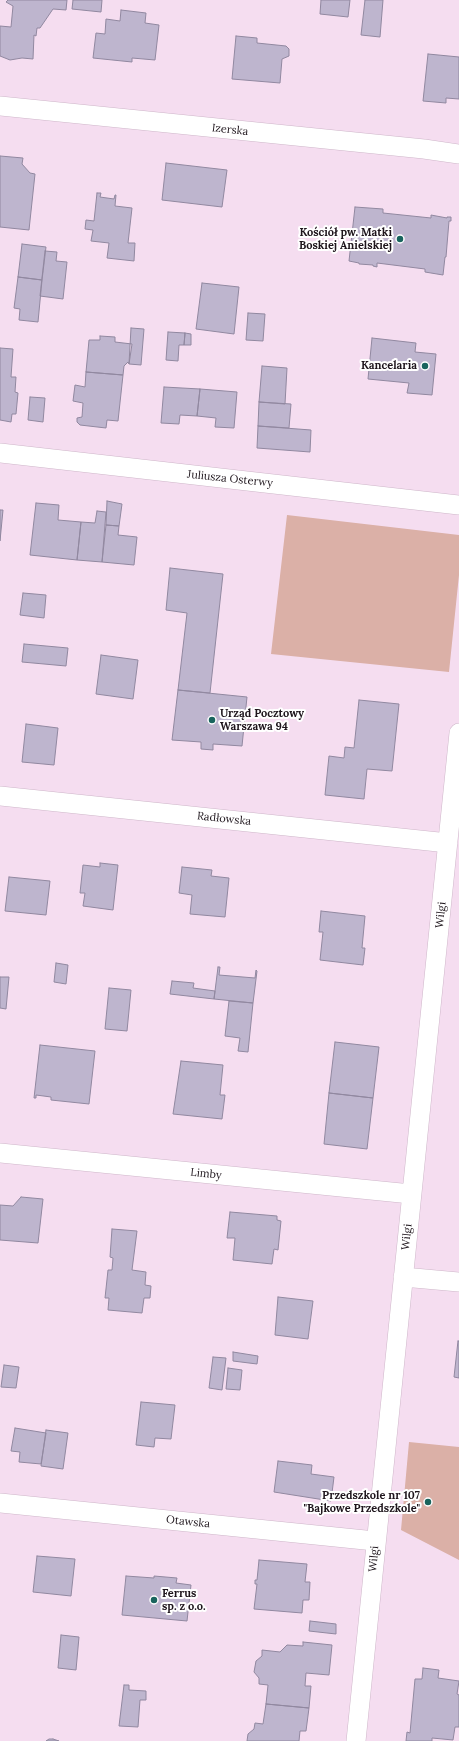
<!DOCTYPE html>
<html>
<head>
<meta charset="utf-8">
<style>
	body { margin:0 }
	canvas { display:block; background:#f5ddf0 }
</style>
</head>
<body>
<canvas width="459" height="1741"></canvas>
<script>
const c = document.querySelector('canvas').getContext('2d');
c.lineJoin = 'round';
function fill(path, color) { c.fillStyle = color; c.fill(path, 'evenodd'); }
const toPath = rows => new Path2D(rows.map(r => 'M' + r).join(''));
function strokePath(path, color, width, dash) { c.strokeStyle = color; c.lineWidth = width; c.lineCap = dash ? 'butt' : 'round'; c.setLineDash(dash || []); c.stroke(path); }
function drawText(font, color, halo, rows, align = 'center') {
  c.font = font + ' Lora,serif'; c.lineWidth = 4; c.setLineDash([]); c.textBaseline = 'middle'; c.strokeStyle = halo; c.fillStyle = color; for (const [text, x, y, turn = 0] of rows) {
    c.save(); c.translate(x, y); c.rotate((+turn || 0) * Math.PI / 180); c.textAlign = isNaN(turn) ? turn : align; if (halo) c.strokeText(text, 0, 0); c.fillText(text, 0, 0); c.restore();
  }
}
const green = toPath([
	[287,515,459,535,459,575,449,672,271,654],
	[409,1442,459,1447,459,1560,401,1530]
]);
const building = toPath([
	[8,0,67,0,66,10,53,9,40,28,37,28,36,36,34,35,33,59,22,58,10,60,0,56,0,26,11,27,13,6,6,2,8,0],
	[73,0,102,0,101,12,72,9,73,0],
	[321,0,350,0,348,17,320,14,321,0],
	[365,0,383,0,380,37,361,35,365,0],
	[121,10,146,13,145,23,159,25,155,60,132,58,132,62,93,58,96,33,105,34,106,19,120,21,121,10],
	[236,36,257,38,257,43,286,46,289,49,289,56,282,59,280,83,232,79,236,36],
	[428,54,459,57,459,99,446,98,446,103,423,101,428,54],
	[0,156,23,158,22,164,30,173,35,174,29,230,0,227,0,156],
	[166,163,227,170,222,207,162,200,166,163],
	[97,193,101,193,100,197,114,199,115,195,116,195,115,206,132,208,128,243,135,243,134,261,107,258,109,243,91,241,93,230,85,229,86,220,94,221,97,193],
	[355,207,383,209,383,213,431,218,431,215,447,218,447,217,451,217,451,221,449,221,446,257,445,257,443,275,425,272,425,269,377,263,377,267,373,266,373,265,359,264,359,263,349,261,355,207],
	[22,244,46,247,42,280,18,277,22,244],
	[45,251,57,252,56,261,67,262,63,299,40,296,45,251],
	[18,277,42,280,38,322,19,320,20,309,14,308,18,277],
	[202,283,239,287,234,334,196,329,202,283],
	[248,313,265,314,263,341,246,340,248,313],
	[131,328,144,329,141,365,129,364,131,328],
	[168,332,185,333,184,345,179,345,178,361,166,360,168,332],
	[185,333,191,334,191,345,184,345,185,333],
	[100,336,115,337,115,342,132,344,129,364,128,362,124,366,123,375,86,372,89,340,100,340,100,336],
	[372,338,416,343,415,352,436,354,432,395,407,393,409,383,368,379,372,338],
	[0,348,13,349,11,377,16,377,15,392,18,393,16,414,12,414,11,422,0,420,0,348],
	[262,366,287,368,285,404,259,402,262,366],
	[86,372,123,375,118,421,107,420,106,428,80,425,77,422,77,418,82,417,83,403,73,401,75,385,85,387,86,372],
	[164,387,200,389,197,416,180,415,179,424,161,423,164,387],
	[200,389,237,392,234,428,215,427,216,418,197,416,200,389],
	[30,397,45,398,43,422,28,420,30,397],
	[259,402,291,404,289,428,258,426,259,402],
	[258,426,311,430,310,452,257,448,258,426],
	[107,501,122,504,119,526,106,525,107,501],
	[36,503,59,505,58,520,81,522,77,560,30,555,36,503],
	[0,510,3,510,0,541,0,510],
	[97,511,106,512,102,562,77,560,81,522,95,523,97,511],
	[106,525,119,526,118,535,137,537,134,565,102,562,106,525],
	[170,568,223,574,210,693,178,690,187,613,166,610,170,568],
	[23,593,46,595,44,618,20,615,23,593],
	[24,644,68,648,66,666,22,662,24,644],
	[101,655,138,660,133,699,96,694,101,655],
	[178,690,247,697,242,746,213,744,213,750,201,749,201,742,172,740,178,690],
	[359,700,399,704,392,771,367,769,364,799,325,795,329,756,344,758,345,747,354,748,359,700],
	[26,724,58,728,54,765,22,762,26,724],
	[100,863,118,865,113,910,83,906,85,893,80,893,83,865,100,867,100,863],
	[182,867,212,870,211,876,229,878,225,917,190,914,192,895,179,893,182,867],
	[9,877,50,881,46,915,5,911,9,877],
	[321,911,365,916,362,948,365,948,363,965,320,960,323,932,319,932,321,911],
	[56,963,68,965,66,984,54,982,56,963],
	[218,967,220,967,219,975,255,978,256,970,257,971,253,1003,214,999,218,967],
	[0,977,9,977,6,1009,0,1008,0,977],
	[172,981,194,983,193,988,215,991,214,999,170,994,172,981],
	[109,988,131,990,127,1031,105,1029,109,988],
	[229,1001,253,1003,248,1052,238,1051,240,1038,225,1036,229,1001],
	[335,1042,379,1047,373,1098,329,1093,335,1042],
	[40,1045,95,1051,89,1104,51,1100,51,1097,36,1095,36,1098,34,1098,40,1045],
	[181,1061,223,1065,220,1095,225,1095,222,1119,173,1114,181,1061],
	[329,1093,373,1098,367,1149,324,1144,329,1093],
	[21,1197,43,1199,38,1243,0,1240,0,1205,13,1206,21,1197],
	[230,1212,277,1216,277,1220,281,1221,278,1250,274,1249,272,1264,233,1260,235,1238,227,1238,230,1212],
	[112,1229,137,1231,132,1270,146,1272,145,1285,151,1286,150,1298,144,1298,142,1313,108,1310,109,1298,105,1298,108,1270,112,1270,113,1258,110,1257,112,1229],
	[278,1297,313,1301,308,1339,275,1335,278,1297],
	[458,1341,459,1341,459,1378,454,1377,458,1341],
	[233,1352,258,1356,257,1364,233,1361,233,1352],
	[213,1357,226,1358,222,1390,209,1388,213,1357],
	[4,1365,19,1367,16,1388,1,1387,4,1365],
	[228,1368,242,1370,240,1390,226,1389,228,1368],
	[141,1402,175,1405,171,1439,155,1438,154,1447,136,1445,141,1402],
	[15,1428,46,1433,41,1464,19,1462,20,1452,11,1451,15,1428],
	[46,1430,68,1433,63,1469,41,1466,46,1430],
	[278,1461,312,1465,311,1474,334,1477,331,1501,274,1492,278,1461],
	[37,1556,75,1559,71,1596,33,1592,37,1556],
	[259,1560,307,1564,305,1582,310,1582,309,1600,303,1600,302,1613,254,1609,257,1584,255,1584,255,1580,257,1580,259,1560],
	[126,1576,154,1578,154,1576,177,1578,176,1583,191,1585,187,1621,122,1615,126,1576],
	[310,1621,336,1624,336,1634,309,1631,310,1621],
	[61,1635,79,1637,76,1670,58,1668,61,1635],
	[303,1642,332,1645,329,1675,306,1673,305,1686,311,1686,309,1708,266,1704,268,1685,259,1684,259,1678,254,1672,256,1661,262,1656,262,1650,280,1652,287,1645,303,1646,303,1642],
	[423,1668,439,1670,438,1678,459,1681,457,1694,459,1695,459,1727,455,1727,453,1740,432,1738,432,1741,406,1741,407,1732,410,1733,415,1679,422,1679,423,1668],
	[124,1685,129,1685,129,1690,146,1691,146,1700,140,1700,138,1727,119,1726,124,1685],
	[266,1704,309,1708,306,1731,300,1731,299,1741,247,1741,248,1734,254,1729,255,1723,263,1724,266,1704],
	[53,1739,59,1741,46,1741,49,1739,53,1739]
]);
const street = toPath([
	[0,106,424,149,459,154],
	[0,453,459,505],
	[0,796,448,843],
	[0,1153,411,1194],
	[403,1277,459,1282],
	[0,1503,375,1541],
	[356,1741,459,733]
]);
const markers = [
	[400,239,4,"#18645d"],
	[425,366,4,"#18645d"],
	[212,720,4,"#18645d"],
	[428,1502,4,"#18645d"],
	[154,1600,4,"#18645d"]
];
const streetNames = [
	["Izerska",230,130,6],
	["Juliusza Osterwy",230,479,6],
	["Radłowska",224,819,6],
	["Wilgi",441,915,-84],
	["Limby",206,1174,6],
	["Wilgi",407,1237,-84],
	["Otawska",188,1522,6],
	["Wilgi",374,1559,-85]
];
const poiNames = [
	["Kościół pw. Matki",392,233],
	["Boskiej Anielskiej",392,246],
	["Kancelaria",417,366],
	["Urząd Pocztowy",220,714,"left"],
	["Warszawa 94",220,727,"left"],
	["Przedszkole nr 107",420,1496],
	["\"Bajkowe Przedszkole\"",420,1509],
	["Ferrus",162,1594,"left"],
	["sp. z o.o.",162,1607,"left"]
];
fill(green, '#dbb0a7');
fill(building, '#beb5ce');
strokePath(building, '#9188a0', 1);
strokePath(street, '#ceb6c9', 20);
strokePath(street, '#fff', 19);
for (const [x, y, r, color] of markers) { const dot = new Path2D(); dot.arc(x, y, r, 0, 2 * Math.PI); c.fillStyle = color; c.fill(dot); strokePath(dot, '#fff', 1.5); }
drawText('11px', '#1e151c', '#fff', streetNames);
drawText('bold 11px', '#1e151c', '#fff', poiNames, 'right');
</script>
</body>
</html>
